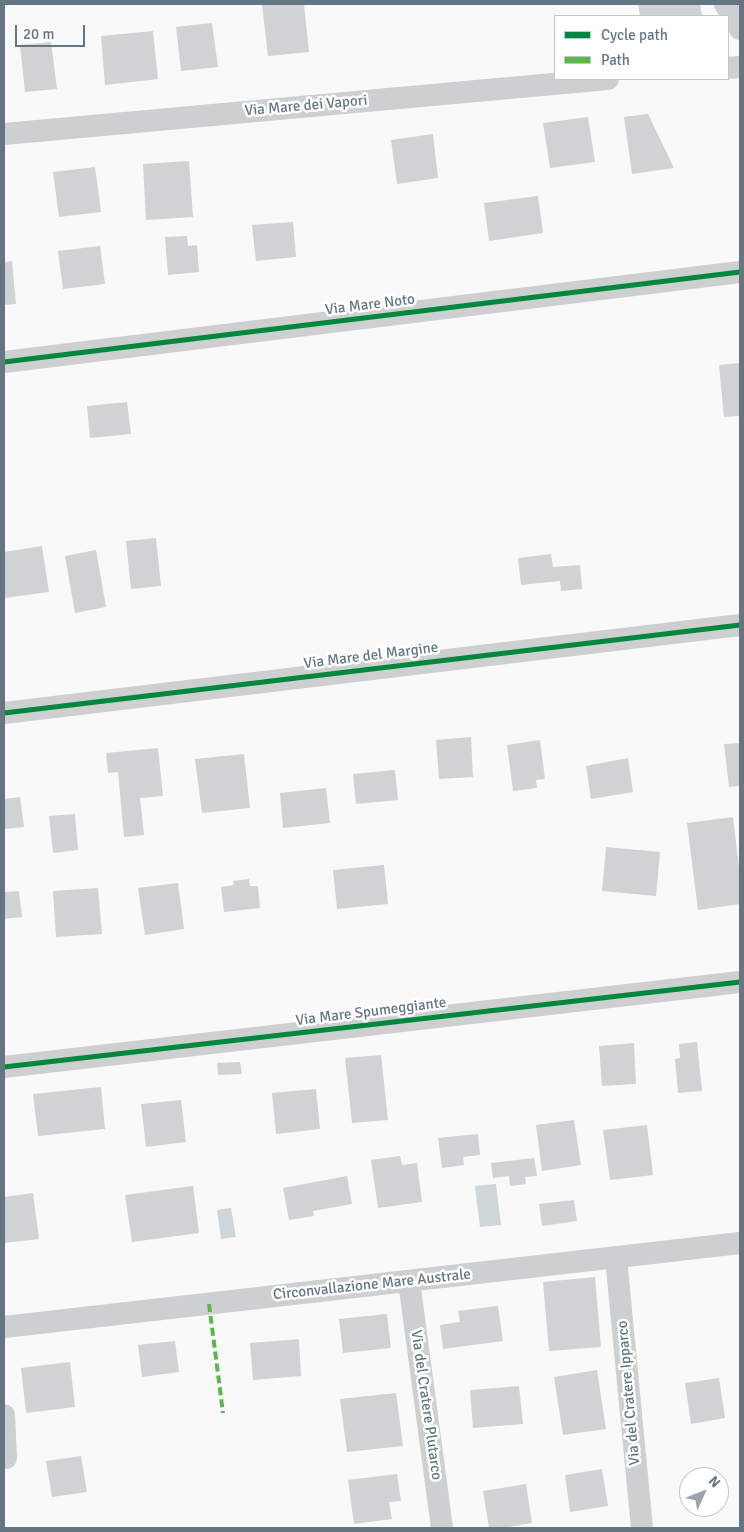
<!DOCTYPE html>
<html>
<head>
<meta charset="utf-8">
<style>
	body { margin:0 }
	#map { position:relative; width:744px; height:1532px; overflow:hidden; background:#f9f9f9; font-family:Signika,sans-serif }
	canvas { display:block }
	.frame { position:absolute; inset:0; border:5px solid #657683; pointer-events:none }
	.legend { position:absolute; left:554px; top:15px; width:175px; height:65px; box-sizing:border-box; background:#fff; border:1px solid #c1c8cd; margin:0; padding:6px 9px; list-style:none; font-size:15px; color:#657683 }
	.legend li { display:flex; align-items:center; gap:10px; height:25px }
	.legend b { width:25px; border:1px solid #c1c8cd }
	.north { position:absolute; left:679px; top:1467px; width:50px; height:50px; box-sizing:border-box; background:#fff; border:1px solid #c1c8cd; border-radius:50%; rotate:46deg; font-size:14px; font-weight:700; line-height:20px; text-align:center; color:#657683 }
	.north::after { content:''; display:block; margin:auto; width:18px; height:22px; background:#99a4ac; clip-path:polygon(50% 0,100% 100%,50% 72%,0 100%) }
	.scale { position:absolute; left:15px; top:25px; width:70px; height:22px; box-sizing:border-box; border:2px solid #657683; border-top:0; padding-left:6px; font-size:15px; line-height:18px; white-space:nowrap; color:#657683; -webkit-text-stroke:4px #fff; paint-order:stroke }
</style>
</head>
<body>
<div id="map">
<canvas width="744" height="1532"></canvas>
<div class="frame"></div>
<ul class="legend">
<li><b style="height:6px;background:#00873e"></b>Cycle path</li>
<li><b style="height:6px;background:#58b947"></b>Path</li>
</ul>
<div class="north">N</div>
<div class="scale">20 m</div>
</div>
<script>
const c = document.querySelector('canvas').getContext('2d');
c.lineJoin = 'round';
function fill(path, color) { c.fillStyle = color; c.fill(path, 'evenodd'); }
const toPath = rows => new Path2D(rows.map(r => 'M' + r).join(''));
function strokePath(path, color, width, dash) { c.strokeStyle = color; c.lineWidth = width; c.lineCap = dash ? 'butt' : 'round'; c.setLineDash(dash || []); c.stroke(path); }
function drawText(font, color, halo, rows, align = 'center') {
  c.font = font + ' Signika,sans-serif'; c.lineWidth = 5; c.setLineDash([]); c.textBaseline = 'middle'; c.strokeStyle = halo; c.fillStyle = color; for (const [text, x, y, turn = 0] of rows) {
    c.save(); c.translate(x, y); c.rotate((+turn || 0) * Math.PI / 180); c.textAlign = isNaN(turn) ? turn : align; if (halo) c.strokeText(text, 0, 0); c.fillText(text, 0, 0); c.restore();
  }
}
const water = toPath([
	[496,1184,501,1225,480,1227,475,1186],
	[231,1208,236,1237,221,1239,217,1210]
]);
const building = toPath([
	[262,4,304,4,309,52,268,56],
	[638,4,700,4,702,16,640,16],
	[212,23,218,67,181,71,176,27],
	[153,31,158,79,105,85,101,36],
	[51,42,57,89,25,92,20,45],
	[648,114,674,168,632,174,624,117],
	[588,117,595,162,550,168,543,123],
	[433,134,438,178,397,184,391,140],
	[189,161,193,217,146,220,143,164],
	[95,167,101,212,59,217,53,172],
	[538,196,543,233,489,241,484,203],
	[293,222,296,257,256,261,252,225],
	[187,236,188,246,197,245,199,272,168,275,165,237],
	[100,246,105,284,63,289,58,251],
	[12,261,16,304,4,305,4,262],
	[740,363,740,416,724,417,719,365],
	[127,402,131,434,90,438,87,406],
	[156,538,161,586,131,589,126,541],
	[42,546,49,592,4,598,4,552],
	[96,550,106,607,75,613,65,556],
	[551,554,553,567,580,565,582,589,561,591,560,581,521,585,518,558],
	[471,737,473,777,439,779,436,740],
	[540,740,545,779,536,780,537,788,513,791,507,745],
	[740,743,740,786,729,787,724,744],
	[158,748,163,796,140,798,144,835,124,837,118,772,108,773,106,753],
	[244,754,250,808,202,813,195,759],
	[628,758,633,792,591,799,586,766],
	[395,770,398,800,356,804,353,774],
	[326,788,330,823,283,828,280,793],
	[20,797,24,827,4,829,4,799],
	[75,814,78,850,53,853,49,816],
	[733,817,740,876,740,904,698,910,687,823],
	[606,847,660,852,656,896,602,891],
	[384,865,388,904,337,909,333,870],
	[249,879,250,886,258,886,260,908,224,912,221,887,234,885,233,881],
	[178,883,184,929,145,935,138,888],
	[98,888,102,934,56,937,53,891],
	[19,891,22,917,4,919,4,892],
	[697,1042,702,1091,678,1093,675,1059,680,1058,679,1044],
	[634,1043,636,1084,602,1086,599,1046],
	[381,1055,388,1120,352,1123,345,1058],
	[240,1062,242,1074,218,1075,217,1063],
	[101,1087,105,1129,38,1136,33,1094],
	[316,1089,320,1129,276,1134,272,1093],
	[181,1100,186,1142,146,1147,141,1104],
	[574,1120,581,1165,542,1171,536,1125],
	[647,1125,653,1175,610,1180,603,1130],
	[478,1134,480,1155,463,1157,464,1165,442,1168,438,1138],
	[400,1156,402,1165,417,1163,422,1202,378,1208,371,1160],
	[534,1158,537,1176,525,1177,526,1184,510,1186,509,1176,493,1178,491,1163],
	[347,1176,352,1204,313,1211,314,1216,289,1220,283,1188],
	[193,1186,199,1233,132,1242,125,1195],
	[33,1193,39,1239,4,1243,4,1197],
	[574,1200,577,1221,542,1226,539,1204],
	[595,1277,601,1347,549,1351,543,1282],
	[498,1306,503,1341,443,1349,440,1325,460,1322,458,1311],
	[387,1314,391,1348,343,1353,339,1319],
	[299,1339,301,1376,253,1380,250,1343],
	[175,1341,179,1372,142,1377,138,1345],
	[70,1362,75,1407,26,1413,21,1368],
	[597,1370,606,1429,563,1435,554,1377],
	[719,1378,725,1418,691,1424,685,1383],
	[519,1386,523,1424,473,1428,470,1390],
	[396,1393,403,1446,347,1452,340,1399],
	[81,1456,87,1492,52,1497,46,1461],
	[602,1469,608,1506,570,1512,565,1475],
	[397,1474,401,1501,389,1502,392,1519,354,1524,348,1480],
	[526,1484,532,1523,503,1528,489,1528,483,1491]
]);
const minor = toPath([
	[725,4,740,29],
	[728,68,740,67],
	[4,134,608,79],
	[4,362,740,272],
	[4,713,740,625],
	[4,1067,740,982],
	[616,1258,642,1528],
	[409,1281,442,1528],
	[4,1327,740,1243],
	[4,1415,6,1458]
]);
const quiet = toPath([
	[209,1304,223,1413]
]);
const cycleway = toPath([
	[4,362,740,272],
	[4,713,740,625],
	[4,1067,740,982]
]);
const streetNames = [
	["Via Mare dei Vapori",306,106,-5],
	["Via Mare Noto",370,305,-7],
	["Via Mare del Margine",371,656,-7],
	["Via Mare Spumeggiante",371,1012,-7],
	["Circonvallazione Mare Australe",372,1285,-6],
	["Via del Cratere Ipparco",629,1393,-95],
	["Via del Cratere Plutarco",426,1405,82]
];
fill(water, '#ced6d9');
fill(building, '#d0d2d3');
strokePath(minor, '#cecfd0', 22);
strokePath(quiet, '#58b947', 4, [8, 4]);
strokePath(cycleway, '#00873e', 5);
drawText('15px', '#657683', '#fff', streetNames);
</script>
</body>
</html>
